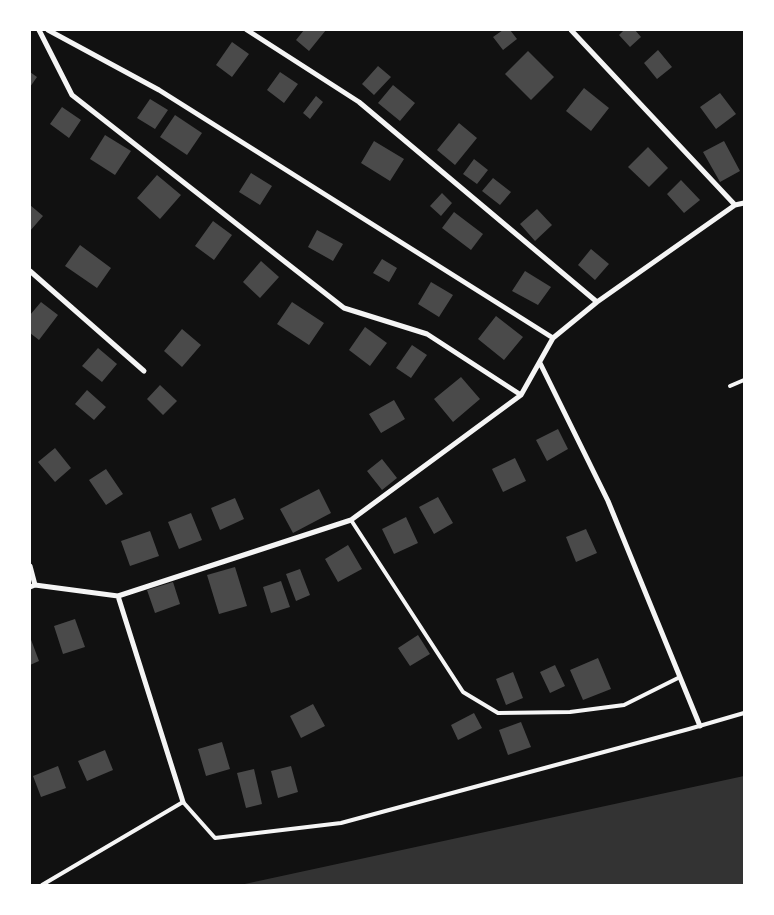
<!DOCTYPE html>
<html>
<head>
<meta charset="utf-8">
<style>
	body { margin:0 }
	#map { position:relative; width:774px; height:915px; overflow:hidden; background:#111; font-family:Raleway,sans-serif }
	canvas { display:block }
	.frame { position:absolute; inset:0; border:31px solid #fff; pointer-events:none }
</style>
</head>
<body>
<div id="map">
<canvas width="774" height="915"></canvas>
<div class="frame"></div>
</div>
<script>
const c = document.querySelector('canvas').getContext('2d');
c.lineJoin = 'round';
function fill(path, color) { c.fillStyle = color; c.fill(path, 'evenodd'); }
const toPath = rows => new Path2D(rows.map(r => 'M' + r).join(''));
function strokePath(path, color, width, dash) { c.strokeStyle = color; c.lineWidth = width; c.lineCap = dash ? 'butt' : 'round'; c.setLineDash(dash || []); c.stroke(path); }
const water = toPath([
	[744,776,744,885,240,885]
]);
const building = toPath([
	[304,30,326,30,309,51,296,40],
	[503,30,510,30,517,39,503,50,493,37],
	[624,30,635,30,641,37,630,47,619,35],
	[232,42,249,54,232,77,216,65],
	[658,50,672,67,657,79,644,63],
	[528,51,554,77,531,100,505,74],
	[378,66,391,77,374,95,362,84],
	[30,72,37,77,30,87],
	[280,72,298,84,284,103,267,90],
	[393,85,415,103,400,121,378,103],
	[584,88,609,108,591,131,566,111],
	[720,93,736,114,716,129,700,107],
	[316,96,323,102,310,119,303,113],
	[150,99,168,110,155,129,137,118],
	[62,107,81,120,69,138,50,124],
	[175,115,202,133,187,155,160,137],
	[459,123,477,138,455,165,437,150],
	[105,135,131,151,115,175,90,159],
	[374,141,404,159,390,181,361,163],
	[724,141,740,171,720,182,703,152],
	[648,147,668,168,649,187,628,167],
	[474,159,488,170,477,184,463,174],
	[251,173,272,186,260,205,239,192],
	[157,175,181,195,160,219,137,198],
	[493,178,511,192,500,205,482,191],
	[681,180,700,200,684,213,667,194],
	[442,193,452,203,441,216,430,206],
	[30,205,43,216,30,231],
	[537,209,552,225,535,241,520,224],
	[454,212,483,234,471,250,442,228],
	[213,221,232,235,214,260,195,246],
	[317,230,343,244,333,261,308,247],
	[80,245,111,268,97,288,65,266],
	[591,249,609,264,595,280,578,265],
	[382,259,397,268,389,282,373,273],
	[261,261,279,277,260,298,243,282],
	[525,271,551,287,538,305,512,291],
	[431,282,453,295,439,317,418,304],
	[41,302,58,315,39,340,30,333,30,315],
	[292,302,324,323,309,345,277,324],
	[496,316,523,337,504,360,478,339],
	[365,327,387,343,370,366,349,350],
	[182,329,201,345,182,367,164,351],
	[412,345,427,355,411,378,396,368],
	[98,348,117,364,102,382,82,366],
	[461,377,480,399,453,422,434,399],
	[160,385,177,401,163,415,147,399],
	[87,390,106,407,94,420,75,404],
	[394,400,405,419,381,433,369,414],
	[558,429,568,449,547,461,536,440],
	[55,448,71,468,55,482,38,462],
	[515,458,526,481,503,492,492,469],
	[382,459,397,478,382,490,367,471],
	[106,469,123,494,106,505,89,480],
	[319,489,331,513,293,533,280,509],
	[438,497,453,523,434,534,419,507],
	[235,498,244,519,220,530,211,508],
	[191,513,202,540,179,549,168,522],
	[406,517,418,543,394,554,382,529],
	[586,529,597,553,576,562,566,537],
	[150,531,159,556,130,566,121,541],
	[348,545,362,569,338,582,325,559],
	[235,567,247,606,219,614,207,575],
	[300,569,310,595,296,601,286,574],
	[281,581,290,607,271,613,263,587],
	[173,582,180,604,155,613,147,590],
	[75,619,85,647,63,654,54,626],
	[418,635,430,654,410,666,398,648],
	[30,637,39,661,30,665],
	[598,658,611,689,583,700,570,670],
	[555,665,565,686,550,693,540,672],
	[513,672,523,698,506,705,496,679],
	[313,704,325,726,301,738,290,716],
	[474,713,482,728,458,740,451,725],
	[521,722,531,747,508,755,499,730],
	[222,742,230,769,206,776,198,749],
	[105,750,113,770,87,781,78,761],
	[58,766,66,788,41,797,33,776],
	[291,766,298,792,278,798,271,771],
	[254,769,262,804,246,808,237,773]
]);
const service = toPath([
	[730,386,744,380],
	[351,520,463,692,498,713,570,712,624,705,680,677],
	[42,885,183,802,215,838,341,823,689,729,744,713]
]);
const minor = toPath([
	[39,30,72,95,344,308,427,334,521,395],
	[48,30,159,90,553,338],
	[247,30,359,102,597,302],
	[571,30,735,205],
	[30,271,144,371],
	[540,363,608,501,700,726],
	[30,566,35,585],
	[30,587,35,585,118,596,351,520,521,395,553,338,597,302,735,205,744,203],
	[118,596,183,802]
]);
fill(water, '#333');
fill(building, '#4a4a4a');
strokePath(service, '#f5f5f5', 4);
strokePath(minor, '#f5f5f5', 5);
</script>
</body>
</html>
